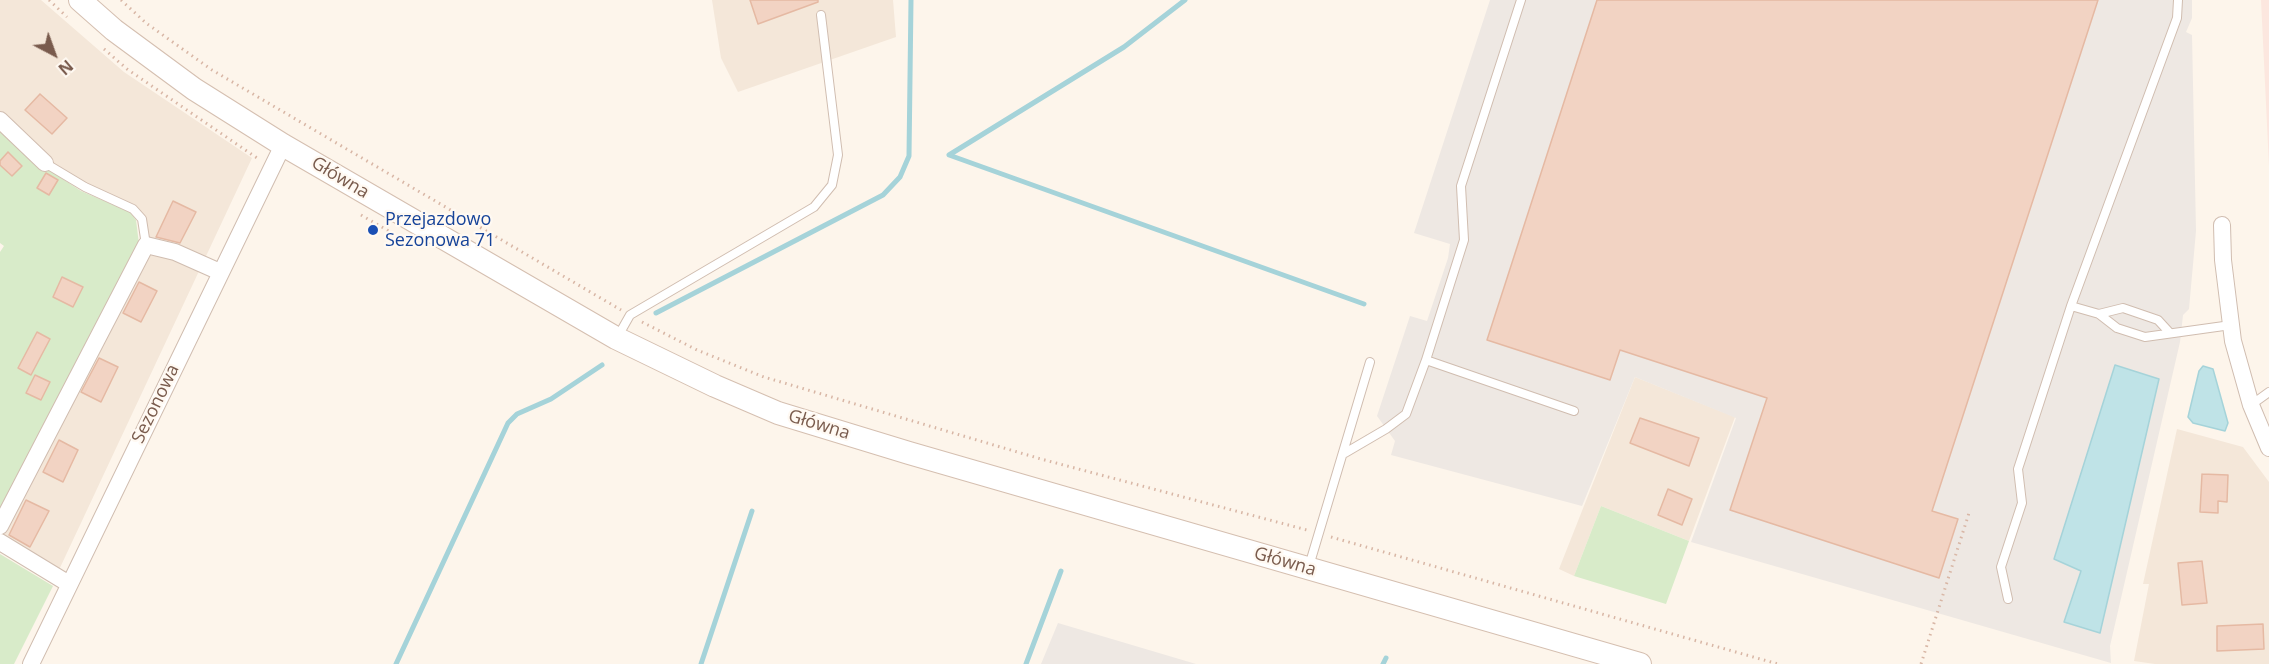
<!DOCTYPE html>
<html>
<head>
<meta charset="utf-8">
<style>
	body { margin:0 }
	#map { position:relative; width:2269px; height:664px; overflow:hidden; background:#fdf5eb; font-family:"Open Sans",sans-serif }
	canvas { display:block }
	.north { position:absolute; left:24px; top:24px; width:60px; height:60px; -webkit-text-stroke:4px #fff9f2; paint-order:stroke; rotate:139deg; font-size:16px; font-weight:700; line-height:24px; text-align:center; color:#795b4d }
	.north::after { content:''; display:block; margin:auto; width:21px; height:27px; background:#795b4d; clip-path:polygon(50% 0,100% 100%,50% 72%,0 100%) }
</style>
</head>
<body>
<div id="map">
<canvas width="2269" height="664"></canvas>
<div class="north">N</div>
</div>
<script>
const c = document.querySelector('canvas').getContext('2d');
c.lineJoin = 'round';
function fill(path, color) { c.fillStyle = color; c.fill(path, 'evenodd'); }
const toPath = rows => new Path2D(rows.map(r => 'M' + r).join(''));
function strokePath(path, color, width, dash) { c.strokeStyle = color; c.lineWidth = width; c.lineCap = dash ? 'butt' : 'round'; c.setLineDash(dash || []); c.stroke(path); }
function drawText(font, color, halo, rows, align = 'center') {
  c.font = font + ' "Open Sans",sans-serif'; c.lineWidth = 4.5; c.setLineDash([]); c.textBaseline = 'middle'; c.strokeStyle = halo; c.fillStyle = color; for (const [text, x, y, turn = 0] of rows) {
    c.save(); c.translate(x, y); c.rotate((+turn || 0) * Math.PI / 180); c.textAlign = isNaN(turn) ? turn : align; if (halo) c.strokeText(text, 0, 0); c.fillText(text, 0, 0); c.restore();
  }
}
const residential = toPath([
	[0,0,41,0,124,72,252,158,58,572,0,535,148,247,144,217,49,161,0,115],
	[712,0,893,0,896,37,738,92,721,58],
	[1635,377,1735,417,1689,541,1601,506,1574,576,1559,569],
	[2177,429,2243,447,2269,482,2269,664,2155,664,2134,661,2149,584,2143,584]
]);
const commercial = toPath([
	[2261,0,2269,0,2269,166]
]);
const industrial = toPath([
	[1490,0,2192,0,2192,18,2186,32,2192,35,2196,231,2189,309,2183,315,2180,342,2110,646,2111,663,1691,542,1736,418,1635,377,1582,506,1391,455,1395,441,1377,416,1410,316,1427,321,1448,258,1450,244,1414,233],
	[1058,623,1196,664,1041,664]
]);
const green = toPath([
	[0,127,43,166,81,191,130,212,136,220,139,244,0,513,0,252,4,246,0,243],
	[1601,506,1689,541,1666,604,1574,576],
	[0,554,53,586,14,664,0,664]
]);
const water = toPath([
	[2115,365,2159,379,2100,633,2064,622,2081,571,2054,559,2115,365],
	[2203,366,2213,369,2228,423,2225,431,2193,423,2188,417,2199,371,2203,366]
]);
const stream = toPath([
	[1185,0,1124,47,949,155,1364,304],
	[656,313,883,195,900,177,909,156,911,0],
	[396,664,508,423,517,414,551,399,602,365],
	[701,664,752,511],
	[1026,664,1061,571],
	[1383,664,1386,658]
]);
const building = toPath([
	[750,0,818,0,818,2,758,24,750,0],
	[1597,0,2098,0,1932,511,1958,519,1939,578,1730,510,1767,398,1620,350,1610,380,1487,340,1597,0],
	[40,94,67,118,52,134,25,110,40,94],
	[8,152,22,166,12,176,0,165,0,161,8,152],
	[46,173,58,180,49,195,37,188,46,173],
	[173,201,196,212,180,243,156,237,173,201],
	[62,277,83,287,73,307,53,297,62,277],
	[139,282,157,291,141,322,123,313,139,282],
	[37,332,50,339,31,375,18,368,37,332],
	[99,358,118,367,101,402,81,392,99,358],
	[35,375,50,382,41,400,26,393,35,375],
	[1640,418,1699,438,1689,466,1630,443,1640,418],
	[59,440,78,450,63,482,43,472,59,440],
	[2202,474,2228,475,2227,502,2218,501,2218,513,2200,512,2202,474],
	[1668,489,1692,499,1682,525,1658,515,1668,489],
	[26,500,49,511,30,547,9,535,26,500],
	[2202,561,2207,603,2182,605,2178,563,2202,561],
	[2263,624,2264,649,2217,651,2217,626,2263,624]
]);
const path = toPath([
	[49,0,67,17],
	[121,0,146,23,212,70,621,310],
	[104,49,127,69,257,158],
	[361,215,399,237],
	[642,322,697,350,764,377,1041,459,1307,530],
	[1331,537,1778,664],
	[1921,664,1969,513]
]);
const lane = toPath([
	[1521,0,1461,186,1464,240,1426,360,1574,411],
	[45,163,85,187,133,209,142,219,146,245],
	[2071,306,2099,314,2117,328,2145,337,2231,325],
	[2099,314,2123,308,2158,320,2169,332],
	[617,338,630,315,814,207,832,185,838,155,821,15],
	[2251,405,2269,392],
	[1345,453,1386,429,1406,414,1426,360],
	[1309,566,1370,362],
	[2008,599,2001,567,2022,503,2018,469,2071,306,2177,18,2178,0]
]);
const street = toPath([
	[0,120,45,163],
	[2222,225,2223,260,2233,341,2251,405,2269,448],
	[0,526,146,245,175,252,220,272],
	[0,542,69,584],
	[31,664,283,145]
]);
const secondary = toPath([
	[80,0,114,30,194,89,283,145,616,338,715,386,778,413,909,453,1640,664]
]);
const markers = [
	[373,230,6,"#1a4fb4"]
];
const streetNames = [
	["Główna",340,178,31],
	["Sezonowa",156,404,-64],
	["Główna",819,425,17],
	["Główna",1285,562,16]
];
const transitNames = [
	["Przejazdowo",385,220],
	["Sezonowa 71",385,241]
];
fill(residential, '#f4e7d9');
fill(commercial, '#fce7df');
fill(industrial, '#eee8e3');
fill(green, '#d8ebc9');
fill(water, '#bfe3e7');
strokePath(water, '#a5d3d9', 1.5);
strokePath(stream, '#a5d3d9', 5);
fill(building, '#f2d3c3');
strokePath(building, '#e5b9a3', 1.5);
strokePath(lane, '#d0bdb0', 10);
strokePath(street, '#d0bdb0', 18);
strokePath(secondary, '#d5bfb0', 24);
strokePath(path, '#d8b6a5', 3, [1.5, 4.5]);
strokePath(lane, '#fff', 8);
strokePath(street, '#fff', 16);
strokePath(secondary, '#fff', 22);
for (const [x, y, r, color] of markers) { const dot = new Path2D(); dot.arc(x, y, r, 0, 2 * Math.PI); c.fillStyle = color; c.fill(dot); strokePath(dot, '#fff9f2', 2); }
drawText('18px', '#795b4d', '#fff9f2', streetNames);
drawText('18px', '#164399', '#fff9f2', transitNames, 'left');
</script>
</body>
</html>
